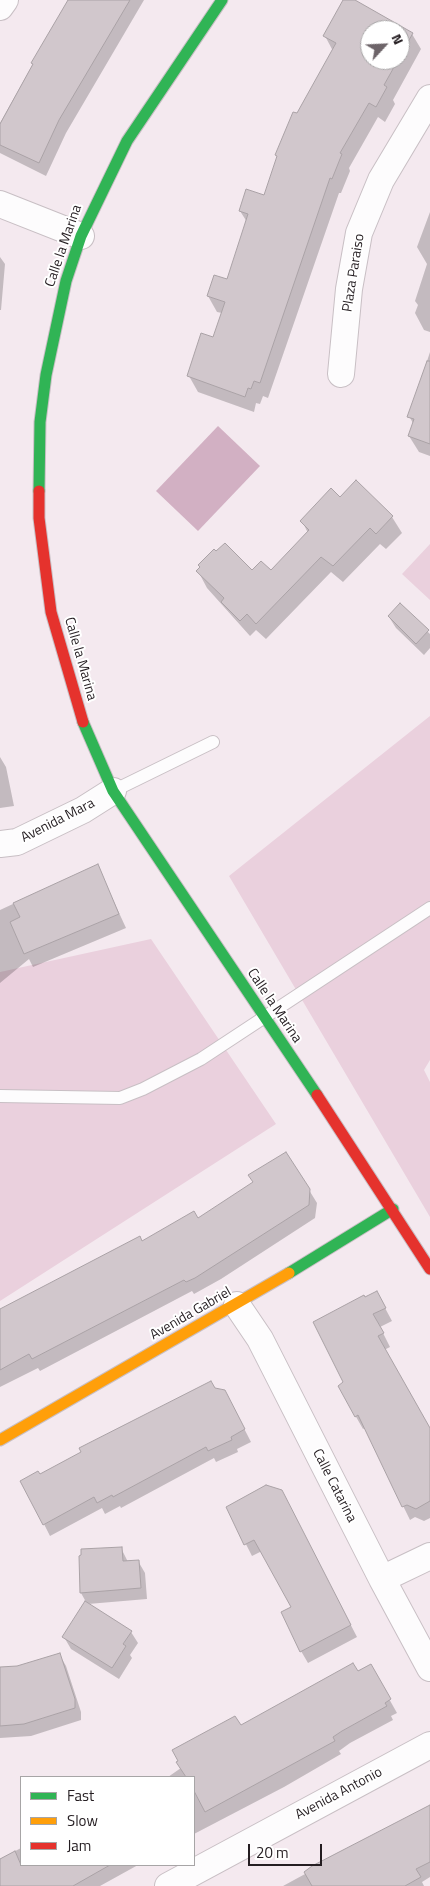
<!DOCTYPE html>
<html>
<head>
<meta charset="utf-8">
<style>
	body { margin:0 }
	#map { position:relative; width:430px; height:1886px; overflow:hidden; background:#f4e9ef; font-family:"Titillium Web",sans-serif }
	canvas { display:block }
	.legend { position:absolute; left:20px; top:1776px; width:175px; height:90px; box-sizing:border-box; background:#fff; border:1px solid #a7a5a6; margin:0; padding:6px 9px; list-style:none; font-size:15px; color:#241d21 }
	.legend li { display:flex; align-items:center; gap:10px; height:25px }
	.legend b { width:25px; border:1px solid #a7a5a6 }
	.north { position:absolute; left:360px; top:20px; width:50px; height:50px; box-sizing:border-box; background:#fff; border:1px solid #a7a5a6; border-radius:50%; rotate:65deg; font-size:14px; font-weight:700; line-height:20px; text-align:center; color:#241d21 }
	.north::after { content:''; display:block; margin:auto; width:18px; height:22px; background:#6d6469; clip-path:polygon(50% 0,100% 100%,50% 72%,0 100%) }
	.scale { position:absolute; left:248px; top:1844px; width:74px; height:22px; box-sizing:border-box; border:2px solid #241d21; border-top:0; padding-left:6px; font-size:15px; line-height:18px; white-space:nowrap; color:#241d21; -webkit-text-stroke:4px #fff; paint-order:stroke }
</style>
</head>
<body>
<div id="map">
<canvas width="430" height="1886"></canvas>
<ul class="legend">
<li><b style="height:6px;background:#30b455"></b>Fast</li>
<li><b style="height:6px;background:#ff9f0a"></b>Slow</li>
<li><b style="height:6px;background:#e5322d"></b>Jam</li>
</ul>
<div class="north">N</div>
<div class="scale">20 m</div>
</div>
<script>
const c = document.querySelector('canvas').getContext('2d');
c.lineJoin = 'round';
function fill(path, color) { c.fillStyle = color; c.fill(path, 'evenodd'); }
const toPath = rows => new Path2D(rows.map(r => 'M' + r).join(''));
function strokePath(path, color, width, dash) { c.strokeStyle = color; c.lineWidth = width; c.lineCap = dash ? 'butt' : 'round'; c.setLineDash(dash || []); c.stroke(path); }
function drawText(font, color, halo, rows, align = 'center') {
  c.font = font + ' "Titillium Web",sans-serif'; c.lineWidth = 4; c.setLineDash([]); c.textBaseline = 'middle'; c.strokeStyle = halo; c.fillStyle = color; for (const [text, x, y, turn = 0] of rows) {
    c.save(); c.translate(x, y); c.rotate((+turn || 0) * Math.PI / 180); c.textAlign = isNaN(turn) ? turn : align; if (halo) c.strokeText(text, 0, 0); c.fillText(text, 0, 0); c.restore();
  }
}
const green = toPath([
	[430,544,430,600,402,574],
	[430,716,430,1060,424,1070,430,1082,430,1217,229,876],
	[151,939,276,1124,0,1301,0,972]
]);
const water = toPath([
	[218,426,260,466,198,531,156,491]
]);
const shadow = toPath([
	[73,0,144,0,66,133,46,176,0,153,0,123,62,12],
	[345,0,353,0,412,34,421,49,393,100,395,104,385,122,378,117,349,168,350,171,341,193,339,193,268,398,263,396,260,404,256,403,254,412,198,392,189,376,214,338,222,313,217,312,208,296,227,281,247,222,240,211,265,197,298,115,333,51,325,36],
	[370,30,400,30,400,60,370,60],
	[430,212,430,332,424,330,415,313,418,305,415,301,427,264,417,247],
	[0,257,5,264,1,310,0,310],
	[430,352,430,456,419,452,409,436,414,425,409,416],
	[356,481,392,517,402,533,386,549,380,544,343,582,331,572,266,639,256,630,250,636,207,588,198,571,271,572,308,533,302,521,340,499],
	[400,605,430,634,430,648,424,655,396,628,389,617],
	[0,757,6,767,14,806,0,808],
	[97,865,126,928,33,967,29,959,0,983,0,910],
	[309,1190,317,1203,315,1218,221,1279,194,1294,192,1291,40,1371,38,1368,0,1387,0,1314,142,1242,198,1220],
	[377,1293,392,1321,380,1327,390,1347,384,1350,430,1431,430,1518,424,1521,415,1517,410,1520,365,1428,363,1429,339,1387,345,1382,365,1299],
	[214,1389,231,1403,251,1442,237,1449,238,1452,216,1462,214,1458,121,1508,120,1506,105,1514,102,1508,50,1536,44,1524,39,1476],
	[288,1503,357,1637,308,1663,301,1651,292,1608,262,1551,252,1556,227,1507],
	[121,1548,128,1562,138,1561,145,1573,147,1599,88,1604,131,1632,138,1643,130,1655,132,1658,119,1679,71,1649,64,1637,86,1602,81,1593],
	[59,1654,66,1666,81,1712,81,1720,31,1736,0,1738,0,1668,18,1667],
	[370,1665,397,1713,391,1716,393,1720,350,1743,339,1751,341,1754,284,1787,194,1834,194,1777,168,1777,240,1727],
	[430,1806,430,1877,422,1882,424,1886,283,1886],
	[21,1848,21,1865,138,1865,100,1886,0,1886,0,1859]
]);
const building = toPath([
	[68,0,130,0,59,120,39,163,0,145,0,124,33,64,31,63,68,0],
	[343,0,355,0,413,33,400,56,400,30,370,30,370,60,398,60,384,85,387,87,376,107,369,103,340,153,342,154,332,179,330,178,260,383,254,381,251,389,248,388,245,397,187,376,201,333,213,337,225,302,207,296,214,275,227,279,248,214,239,211,246,189,264,195,277,156,275,155,293,112,297,113,336,43,323,36,343,0],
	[427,361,430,361,430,444,408,436,414,419,407,417,427,361],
	[356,480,393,516,376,534,370,528,333,566,321,557,256,624,247,614,240,621,221,602,224,598,196,571,200,567,198,565,214,549,216,551,225,543,252,570,261,561,271,570,309,530,300,521,331,488,340,497,356,480],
	[400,603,429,630,416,644,388,616,400,603],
	[98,864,119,914,24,954,10,922,20,917,13,903,98,864],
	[286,1152,310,1189,309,1205,195,1278,186,1282,184,1280,32,1359,29,1354,0,1370,0,1309,140,1236,142,1241,194,1211,198,1218,253,1182,248,1175,286,1152],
	[377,1291,386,1308,373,1314,384,1333,378,1336,430,1428,430,1501,416,1509,407,1505,402,1507,358,1415,355,1417,338,1386,343,1382,313,1322,364,1295,365,1297,377,1291],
	[211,1381,215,1388,225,1390,245,1429,231,1437,232,1440,208,1451,206,1447,113,1497,112,1495,97,1503,94,1497,43,1525,20,1481,38,1471,40,1474,81,1452,79,1448,211,1381],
	[266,1485,282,1490,351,1625,300,1652,281,1612,291,1607,254,1540,244,1545,226,1507,266,1485],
	[122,1547,123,1561,139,1560,141,1588,80,1593,79,1556,81,1555,81,1549,122,1547],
	[85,1601,132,1631,123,1644,126,1646,112,1668,62,1637,85,1601],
	[60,1653,75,1699,75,1708,24,1724,0,1726,0,1667,17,1666,60,1653],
	[353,1663,358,1671,371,1664,391,1699,385,1703,387,1706,342,1731,333,1737,335,1741,205,1812,194,1791,194,1777,186,1777,176,1762,178,1761,172,1750,235,1716,241,1725,353,1663],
	[430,1805,430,1862,416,1869,421,1877,405,1886,312,1886,304,1872,312,1866,430,1805],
	[15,1851,21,1865,110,1865,73,1886,0,1886,0,1859,15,1851]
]);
const lane = toPath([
	[113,791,213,742],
	[0,1096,120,1098,143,1089,201,1059,430,908]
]);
const street = toPath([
	[0,7,5,0],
	[0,204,81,236],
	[341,374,349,289,359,233,381,180,430,98],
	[0,844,17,842,83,810,113,791],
	[237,1305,260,1339,382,1579,430,1668],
	[382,1579,430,1556],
	[168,1886,430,1745]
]);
const fast = toPath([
	[39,491,40,422,46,375,66,281,81,236,127,141,222,0],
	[83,722,113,791,317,1095],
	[289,1273,393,1209]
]);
const slow = toPath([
	[0,1440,289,1273]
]);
const jam = toPath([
	[39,491,39,518,51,612,83,722],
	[317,1095,430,1269]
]);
const streetNames = [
	["Calle la Marina",64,246,-71],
	["Plaza Paraiso",354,273,-81],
	["Calle la Marina",80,659,74],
	["Avenida Mara",58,821,-27],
	["Calle la Marina",274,1006,56],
	["Avenida Gabriel",191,1314,-30],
	["Calle Catarina",334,1486,63],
	["Avenida Antonio",339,1794,-28]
];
fill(green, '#ead0dd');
fill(water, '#d2b0c3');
fill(shadow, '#0003');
fill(building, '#d1c7cc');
strokePath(building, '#aaa2a6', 1);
strokePath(lane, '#c8bfc4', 14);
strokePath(street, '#c8bfc4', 28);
strokePath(fast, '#c8bfc4', 13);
strokePath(slow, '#c8bfc4', 13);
strokePath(jam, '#c8bfc4', 13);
strokePath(lane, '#fdfcfd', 12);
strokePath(street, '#fdfcfd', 26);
strokePath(fast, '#30b455', 11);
strokePath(slow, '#ff9f0a', 11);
strokePath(jam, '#e5322d', 11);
drawText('14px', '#241d21', '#fff', streetNames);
</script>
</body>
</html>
